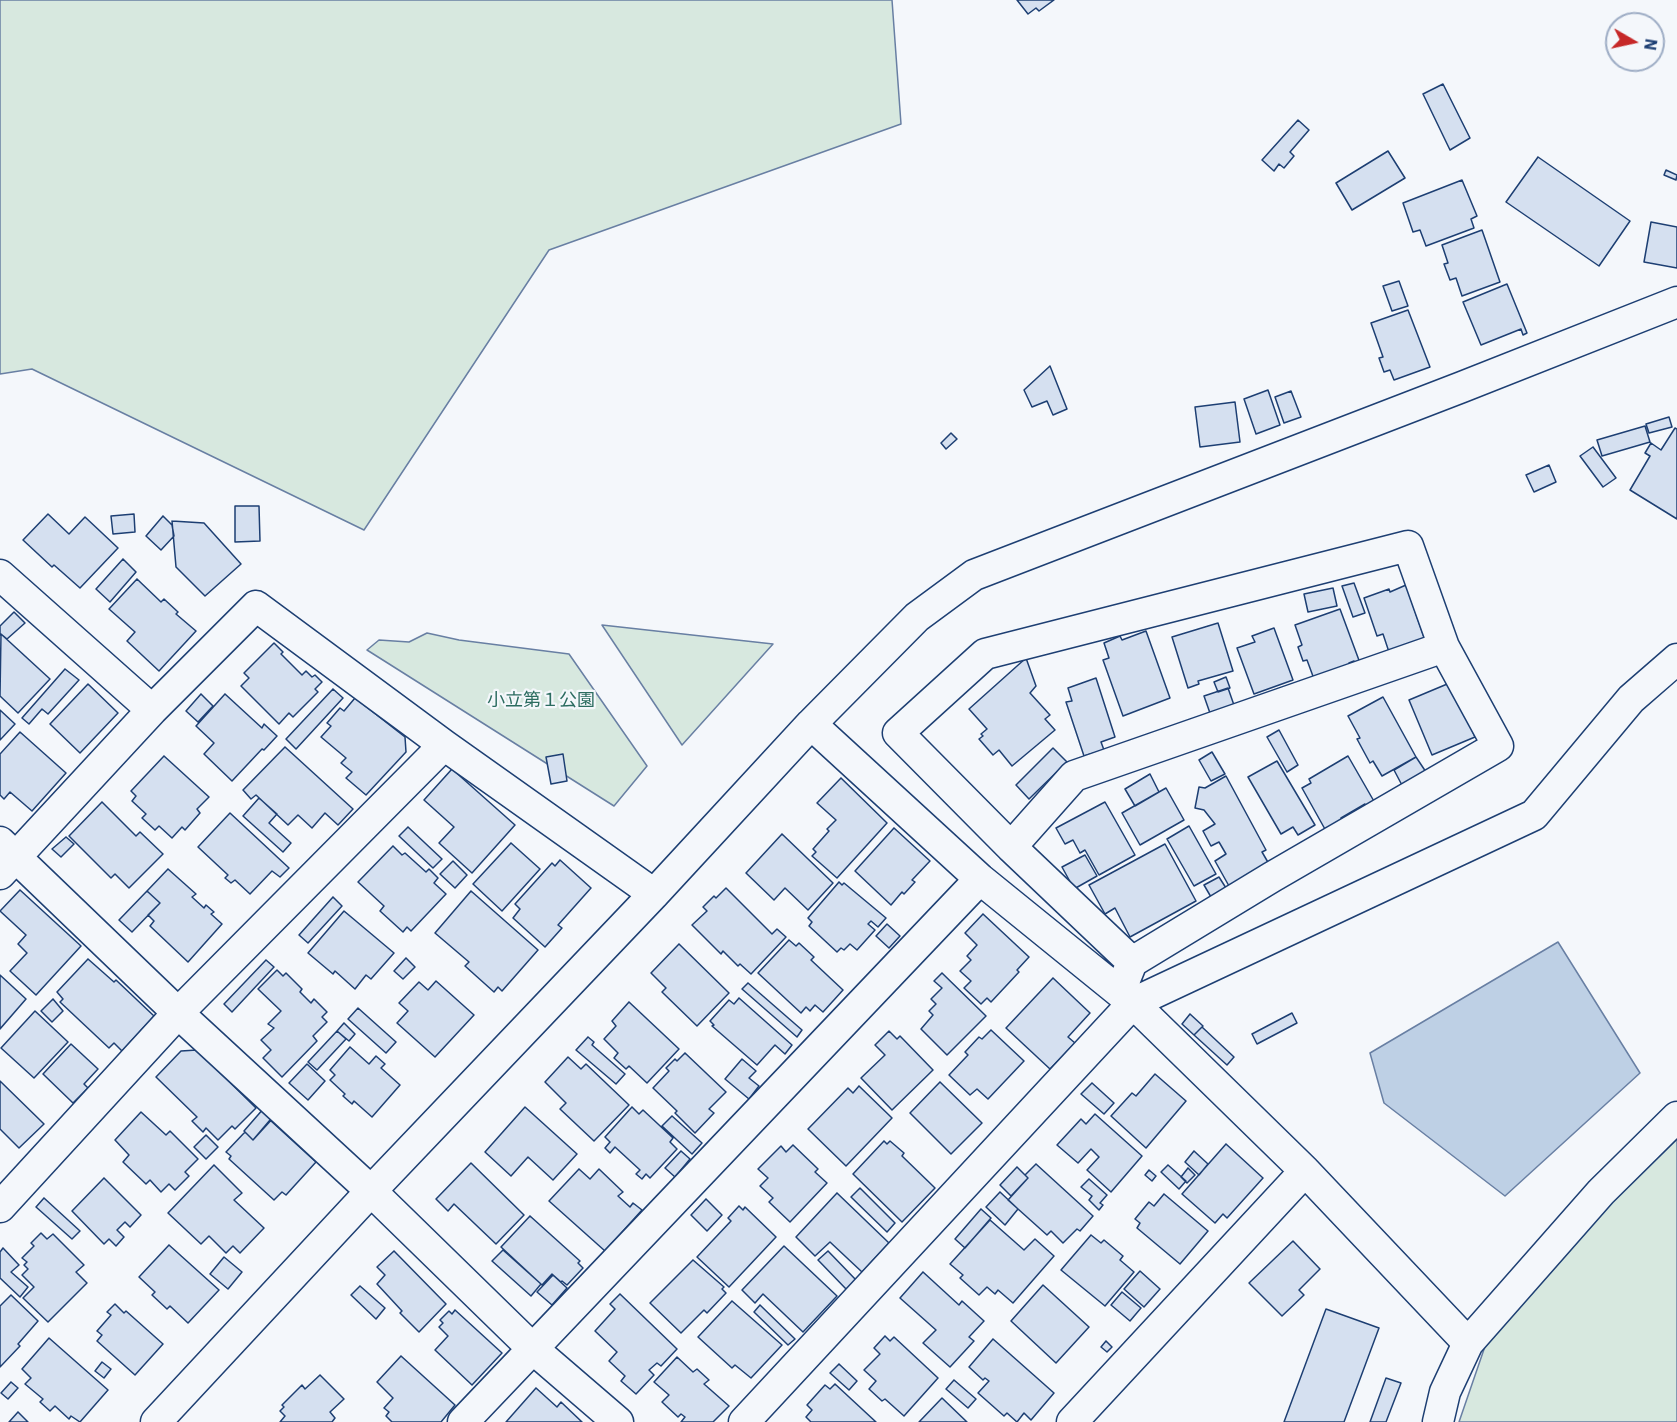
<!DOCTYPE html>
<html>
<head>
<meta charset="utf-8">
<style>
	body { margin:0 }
	#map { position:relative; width:1677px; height:1422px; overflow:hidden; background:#f4f7fb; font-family:"IBM Plex Sans",sans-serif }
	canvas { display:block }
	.north { position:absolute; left:1605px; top:12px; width:60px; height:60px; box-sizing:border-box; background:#f4f7fb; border:2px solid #9eadc5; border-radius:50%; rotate:99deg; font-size:16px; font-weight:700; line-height:24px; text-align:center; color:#1d3f73 }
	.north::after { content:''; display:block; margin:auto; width:21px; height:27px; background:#c62828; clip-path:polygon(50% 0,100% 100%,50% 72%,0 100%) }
</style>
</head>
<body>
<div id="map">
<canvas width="1677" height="1422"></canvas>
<div class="north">N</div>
</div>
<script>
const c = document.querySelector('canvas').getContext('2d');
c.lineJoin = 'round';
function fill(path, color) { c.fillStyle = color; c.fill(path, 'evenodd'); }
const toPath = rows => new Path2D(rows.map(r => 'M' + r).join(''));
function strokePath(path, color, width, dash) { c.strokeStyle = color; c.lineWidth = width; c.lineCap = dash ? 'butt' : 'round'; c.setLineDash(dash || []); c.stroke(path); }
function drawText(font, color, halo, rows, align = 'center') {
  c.font = font + ' "IBM Plex Sans","Noto Sans JP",sans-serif'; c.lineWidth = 4.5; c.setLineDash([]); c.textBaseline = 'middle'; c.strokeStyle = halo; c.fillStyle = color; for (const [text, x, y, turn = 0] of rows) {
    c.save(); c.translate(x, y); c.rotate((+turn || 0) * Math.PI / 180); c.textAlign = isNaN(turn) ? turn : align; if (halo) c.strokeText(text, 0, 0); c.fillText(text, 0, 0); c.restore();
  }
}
const green = toPath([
	[0,0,892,0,901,124,549,250,364,530,32,369,0,374,0,0],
	[602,625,773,644,682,745,602,625],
	[427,633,459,640,569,654,647,766,614,806,367,650,379,640,409,642,427,633],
	[1677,1132,1677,1422,1459,1422,1503,1294,1677,1132]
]);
const water = toPath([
	[1558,942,1640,1073,1505,1196,1384,1103,1370,1053,1558,942]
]);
const building = toPath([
	[1017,0,1054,0,1039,11,1036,8,1028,14,1017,0],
	[1443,84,1470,138,1450,150,1423,94,1443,84],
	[1298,120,1309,130,1290,152,1294,156,1284,168,1279,164,1274,171,1262,160,1298,120],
	[1388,151,1405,178,1352,210,1336,183,1388,151],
	[1538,157,1630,221,1599,266,1506,202,1538,157],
	[1666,170,1677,175,1676,180,1664,175,1666,170],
	[1462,180,1477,216,1471,219,1474,228,1426,246,1420,230,1413,232,1403,203,1462,180],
	[1651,222,1677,227,1677,268,1644,262,1651,222],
	[1482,230,1500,282,1462,296,1456,278,1450,280,1444,264,1448,263,1442,245,1482,230],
	[1399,281,1408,306,1392,311,1383,286,1399,281],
	[1507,284,1527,333,1523,335,1521,329,1481,345,1463,302,1507,284],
	[1408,310,1430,367,1394,380,1390,370,1384,372,1379,358,1383,357,1371,323,1408,310],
	[1050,366,1067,409,1053,415,1047,401,1032,407,1024,390,1050,366],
	[1268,390,1280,425,1256,434,1244,399,1268,390],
	[1291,391,1301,417,1284,423,1275,397,1291,391],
	[1235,402,1240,442,1200,447,1195,407,1235,402],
	[1669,417,1672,427,1649,433,1646,424,1669,417],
	[1645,426,1650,442,1602,456,1597,440,1645,426],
	[1675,428,1677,429,1677,519,1630,490,1650,456,1645,453,1651,443,1661,450,1675,428],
	[951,433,957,439,946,449,941,443,951,433],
	[1593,447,1616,478,1603,487,1580,456,1593,447],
	[1549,465,1556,482,1534,492,1526,475,1549,465],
	[235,506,259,506,260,541,235,542,235,506],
	[48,514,69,534,85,517,118,548,80,588,54,565,52,567,23,540,48,514],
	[134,514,135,532,113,534,111,516,134,514],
	[163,516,172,525,174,536,161,550,146,536,163,516],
	[172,521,204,523,241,564,205,596,176,567,172,521],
	[123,559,136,572,110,602,96,589,123,559],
	[137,579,161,602,164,599,178,612,176,614,196,631,159,671,127,641,135,632,109,609,137,579],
	[1354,583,1365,613,1353,617,1342,586,1354,583],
	[1406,585,1425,640,1389,652,1383,634,1377,636,1364,598,1389,589,1390,592,1406,585],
	[1333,588,1337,606,1308,612,1304,594,1333,588],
	[1340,609,1360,663,1355,665,1354,661,1349,663,1350,666,1314,679,1307,660,1303,661,1298,647,1302,645,1295,625,1340,609],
	[14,612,25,623,7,639,1,634,0,635,0,626,14,612],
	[1218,623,1233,671,1198,681,1199,684,1188,688,1172,637,1218,623],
	[1274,628,1293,680,1254,694,1237,648,1255,642,1252,636,1274,628],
	[1146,631,1170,698,1123,716,1103,660,1109,658,1104,643,1120,636,1122,640,1146,631],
	[1,634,50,679,18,713,0,696,1,634],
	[274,643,283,652,281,654,302,675,306,671,312,677,315,675,322,682,315,689,318,692,293,717,289,713,279,724,241,686,249,678,244,673,274,643],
	[1026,658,1036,686,1030,693,1050,715,1045,719,1055,730,1012,766,999,750,993,755,979,739,983,736,981,734,987,729,969,709,1026,658],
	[65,669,79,680,48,714,42,709,29,724,22,718,65,669],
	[1226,677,1230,688,1218,692,1214,682,1226,677],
	[1096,678,1115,737,1101,742,1104,750,1084,756,1066,702,1072,701,1068,688,1096,678],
	[1452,682,1475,737,1432,755,1409,700,1452,682],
	[88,684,118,713,80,753,50,724,88,684],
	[1228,688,1235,708,1211,716,1204,696,1228,688],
	[333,689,343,698,296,749,286,739,333,689],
	[201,694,213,706,198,722,186,711,201,694],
	[225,694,262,728,264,724,277,736,264,750,262,749,232,781,204,754,214,743,196,726,225,694],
	[1383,697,1416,757,1382,776,1373,761,1370,763,1357,739,1360,738,1348,716,1383,697],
	[355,698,405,737,406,752,366,795,346,778,352,772,341,763,346,758,321,737,331,726,327,723,340,708,344,711,355,698],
	[0,710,15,724,0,740,0,710],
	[1279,730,1298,765,1287,772,1267,737,1279,730],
	[20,732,66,773,32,811,10,792,4,799,0,795,0,754,20,732],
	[285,747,353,809,338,825,325,813,312,828,298,815,288,825,256,795,251,799,243,790,285,747],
	[1053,748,1067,762,1029,799,1016,785,1053,748],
	[1212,752,1225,774,1211,781,1199,760,1212,752],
	[563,754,567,781,551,784,546,757,563,754],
	[164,756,209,797,197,809,200,813,185,830,182,827,172,838,159,826,155,830,142,818,146,814,132,801,136,796,131,791,164,756],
	[1348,756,1375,803,1367,808,1365,804,1341,818,1343,821,1326,831,1302,788,1311,783,1309,779,1348,756],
	[1416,757,1428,775,1404,789,1394,770,1416,757],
	[1277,761,1315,825,1298,835,1293,827,1281,834,1248,777,1277,761],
	[452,769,515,825,472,873,439,843,454,827,424,800,452,769],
	[1150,774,1159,792,1135,806,1125,789,1150,774],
	[1226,776,1266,850,1262,852,1269,864,1229,886,1215,861,1226,854,1219,842,1211,846,1203,831,1215,824,1204,810,1195,808,1199,787,1205,788,1226,776],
	[841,778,887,823,837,878,812,856,816,852,813,849,829,831,827,829,836,820,817,803,841,778],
	[1166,788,1184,820,1140,845,1122,813,1166,788],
	[259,798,277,814,269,823,291,843,283,852,243,816,259,798],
	[102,802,136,836,140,832,163,854,129,888,115,874,111,878,69,836,102,802],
	[1105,802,1135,855,1099,875,1085,850,1080,853,1073,840,1065,844,1056,828,1105,802],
	[230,813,289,868,280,877,272,871,250,894,235,880,231,883,225,878,228,875,198,847,230,813],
	[1189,826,1216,874,1194,886,1167,839,1189,826],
	[408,827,442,859,433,868,399,836,408,827],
	[894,828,930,861,912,880,915,882,904,894,902,892,891,905,855,871,894,828],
	[782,834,833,883,808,910,785,888,774,900,746,873,782,834],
	[66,837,74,844,61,857,52,849,66,837],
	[511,843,540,869,502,911,473,884,511,843],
	[1165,844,1196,901,1130,937,1115,908,1105,914,1089,885,1165,844],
	[393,846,402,855,405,853,426,872,429,869,438,878,434,883,446,894,411,931,407,927,403,932,380,911,384,906,358,882,393,846],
	[1085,855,1097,876,1074,889,1062,867,1085,855],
	[560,860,591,888,558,925,562,928,545,947,513,918,520,909,515,904,552,863,555,866,560,860],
	[453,861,467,875,455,888,440,874,453,861],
	[168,869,196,894,192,897,204,908,206,905,214,912,211,914,222,924,188,962,150,926,154,921,148,915,160,903,147,891,168,869],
	[1219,877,1226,888,1211,897,1204,885,1219,877],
	[839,882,842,885,844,883,886,918,878,927,871,921,868,924,875,930,857,950,850,944,844,950,841,948,837,952,809,926,812,922,808,918,839,882],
	[726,888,772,934,777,929,786,937,751,974,740,964,738,966,723,951,721,954,692,925,707,911,703,907,714,896,716,898,726,888],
	[20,890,81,946,36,995,10,971,27,953,18,944,26,935,0,911,20,890],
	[147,891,160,903,132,932,119,920,147,891],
	[471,891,538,950,502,991,498,987,494,992,465,966,469,962,435,933,471,891],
	[333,897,342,906,308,943,299,935,333,897],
	[344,911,394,953,371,979,366,975,355,989,335,971,333,974,308,953,344,911],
	[983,914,1029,957,1017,970,1019,972,991,1002,987,998,981,1004,964,988,971,981,960,971,971,960,967,956,977,945,965,933,983,914],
	[887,924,900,936,889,948,876,936,887,924],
	[789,940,796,946,799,943,814,957,811,960,843,990,823,1012,815,1005,810,1011,806,1007,801,1013,758,973,789,940],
	[679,944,729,993,697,1026,662,992,666,988,651,973,679,944],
	[406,958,415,967,403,979,394,971,406,958],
	[88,959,114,982,116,980,154,1016,122,1051,114,1043,109,1048,60,1002,63,999,57,992,88,959],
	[266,960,274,967,232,1012,224,1004,266,960],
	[277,970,283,976,286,973,302,989,300,992,311,1003,314,999,327,1012,322,1017,327,1022,313,1036,317,1041,282,1077,263,1058,271,1050,261,1040,274,1028,268,1024,281,1011,258,989,277,970],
	[942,973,986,1016,947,1055,921,1029,933,1015,929,1011,936,1004,931,999,942,988,934,981,942,973],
	[0,975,26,999,0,1029,0,975],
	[1053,978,1090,1013,1068,1037,1075,1043,1050,1069,1006,1028,1053,978],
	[436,981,474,1015,435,1057,397,1023,408,1011,399,1003,419,982,428,990,436,981],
	[748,983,802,1030,797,1037,742,989,748,983],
	[739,998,792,1045,785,1054,775,1045,757,1065,712,1026,714,1025,710,1021,729,1000,734,1004,739,998],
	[53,999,63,1011,52,1022,41,1011,53,999],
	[629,1002,679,1049,647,1083,629,1066,626,1069,614,1058,618,1053,604,1039,616,1026,612,1021,629,1002],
	[358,1008,396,1042,386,1053,348,1019,358,1008],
	[35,1011,68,1042,34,1078,1,1048,35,1011],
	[1292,1013,1297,1023,1257,1044,1252,1034,1292,1013],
	[1190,1014,1203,1026,1194,1035,1182,1024,1190,1014],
	[344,1023,355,1034,349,1041,337,1031,344,1023],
	[1202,1027,1234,1057,1227,1065,1194,1035,1202,1027],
	[991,1030,1024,1061,988,1099,977,1089,970,1095,949,1075,968,1055,965,1052,979,1037,982,1039,991,1030],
	[337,1031,346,1039,317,1070,308,1062,337,1031],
	[889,1031,897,1039,900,1036,933,1070,892,1110,861,1078,885,1055,875,1045,889,1031],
	[588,1037,594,1042,592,1045,625,1074,616,1084,576,1050,588,1037],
	[71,1044,98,1069,84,1084,88,1088,73,1103,43,1074,71,1044],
	[350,1047,369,1064,376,1056,385,1064,381,1068,400,1085,372,1117,354,1101,352,1104,343,1096,345,1094,330,1080,335,1075,330,1070,350,1047],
	[197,1050,256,1108,235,1129,232,1126,218,1140,206,1128,203,1132,192,1121,197,1117,156,1077,181,1051,197,1050],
	[685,1053,726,1092,709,1109,714,1113,695,1133,675,1113,677,1111,653,1088,669,1071,666,1068,675,1059,677,1061,685,1053],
	[568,1057,581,1069,586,1064,629,1105,594,1141,560,1109,566,1103,545,1082,568,1057],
	[742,1059,756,1071,749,1078,759,1086,749,1099,725,1079,742,1059],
	[307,1064,325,1081,308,1100,289,1083,307,1064],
	[1155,1074,1186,1101,1146,1148,1111,1116,1132,1093,1136,1096,1155,1074],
	[0,1081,44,1124,19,1148,0,1129,0,1081],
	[940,1082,982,1123,951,1154,910,1113,940,1082],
	[1092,1083,1114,1103,1104,1114,1081,1094,1092,1083],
	[859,1086,892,1118,846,1166,808,1129,848,1088,853,1093,859,1086],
	[525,1107,577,1154,553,1180,528,1157,511,1176,485,1152,525,1107],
	[632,1107,639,1114,643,1110,673,1138,670,1142,677,1149,650,1178,646,1174,642,1179,636,1174,640,1170,615,1147,610,1153,605,1148,610,1142,605,1137,632,1107],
	[264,1108,274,1117,253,1140,244,1131,264,1108],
	[141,1112,166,1135,170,1131,198,1159,185,1172,189,1176,175,1190,169,1184,161,1192,150,1180,146,1184,123,1162,129,1155,115,1140,141,1112],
	[1095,1114,1142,1156,1111,1192,1087,1170,1099,1157,1091,1149,1078,1163,1057,1145,1081,1119,1086,1124,1095,1114],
	[672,1116,702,1143,692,1154,662,1126,672,1116],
	[270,1120,316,1162,286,1195,282,1192,274,1200,229,1159,231,1156,226,1152,245,1132,253,1140,270,1120],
	[206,1135,218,1147,206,1159,194,1147,206,1135],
	[884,1141,887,1144,890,1141,904,1153,902,1156,935,1188,902,1222,853,1174,884,1141],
	[1226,1144,1263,1178,1227,1218,1223,1214,1215,1223,1182,1194,1226,1144],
	[793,1145,818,1169,815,1172,827,1183,790,1222,769,1202,773,1198,760,1186,768,1178,758,1169,781,1146,786,1152,793,1145],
	[681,1151,690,1159,675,1177,665,1168,681,1151],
	[1194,1151,1208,1164,1199,1175,1185,1162,1194,1151],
	[471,1163,524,1215,496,1244,454,1204,448,1211,436,1199,471,1163],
	[1036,1164,1093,1216,1080,1231,1077,1229,1063,1243,1051,1231,1047,1235,1008,1200,1028,1178,1025,1175,1036,1164],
	[214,1165,242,1193,234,1200,264,1228,240,1253,233,1246,226,1253,209,1236,201,1244,168,1213,214,1165],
	[1168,1165,1186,1181,1179,1189,1161,1172,1168,1165],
	[1017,1167,1028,1178,1011,1196,1000,1185,1017,1167],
	[1188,1168,1195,1175,1187,1183,1181,1177,1188,1168],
	[579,1169,590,1179,599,1169,623,1192,618,1196,630,1207,633,1203,642,1210,605,1251,549,1201,579,1169],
	[1149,1170,1156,1176,1152,1181,1145,1175,1149,1170],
	[104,1178,141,1215,130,1227,125,1222,117,1230,124,1237,116,1246,109,1239,104,1244,72,1211,104,1178],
	[1089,1179,1107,1195,1100,1203,1103,1205,1099,1210,1089,1200,1092,1196,1081,1187,1089,1179],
	[860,1188,895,1223,887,1232,851,1197,860,1188],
	[1000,1192,1018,1209,1005,1225,986,1207,1000,1192],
	[837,1193,889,1243,862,1272,830,1242,815,1256,796,1237,837,1193],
	[1164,1194,1208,1231,1180,1264,1137,1228,1140,1223,1135,1219,1149,1202,1154,1206,1164,1194],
	[44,1198,80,1231,72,1239,36,1207,44,1198],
	[706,1199,722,1215,707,1231,691,1215,706,1199],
	[739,1206,743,1210,745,1207,776,1237,729,1287,697,1257,731,1221,728,1218,739,1206],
	[981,1209,991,1218,965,1248,955,1239,981,1209],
	[530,1216,580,1261,578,1263,583,1268,567,1285,562,1281,561,1282,552,1274,542,1285,501,1247,530,1216],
	[990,1220,1024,1250,1035,1239,1054,1256,1013,1303,998,1290,995,1294,987,1287,979,1295,960,1278,963,1275,950,1264,990,1220],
	[41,1233,47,1239,53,1234,84,1265,76,1272,87,1283,48,1322,23,1298,34,1287,22,1275,28,1269,24,1265,27,1262,22,1258,34,1246,31,1243,41,1233],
	[1091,1235,1101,1243,1104,1240,1123,1256,1120,1260,1134,1272,1105,1306,1061,1270,1091,1235],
	[1293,1241,1320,1269,1299,1290,1304,1295,1282,1316,1249,1283,1293,1241],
	[169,1245,219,1290,188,1323,170,1306,167,1309,152,1295,155,1292,139,1277,169,1245],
	[784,1246,837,1296,803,1332,763,1294,755,1303,742,1290,784,1246],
	[3,1248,19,1265,11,1272,28,1287,20,1297,0,1278,0,1252,3,1248],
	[503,1250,541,1284,531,1296,492,1261,503,1250],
	[394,1251,446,1304,419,1332,400,1313,402,1311,377,1284,385,1275,377,1267,394,1251],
	[828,1251,857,1281,847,1290,818,1260,828,1251],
	[224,1257,242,1272,228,1289,210,1274,224,1257],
	[693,1260,724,1287,722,1289,726,1293,707,1313,704,1310,681,1333,650,1303,693,1260],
	[1140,1271,1160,1289,1144,1307,1124,1289,1140,1271],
	[923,1272,959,1305,962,1301,984,1321,969,1337,974,1341,950,1367,923,1343,936,1330,900,1298,923,1272],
	[553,1275,567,1288,552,1305,537,1292,553,1275],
	[1043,1285,1089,1327,1056,1363,1011,1321,1043,1285],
	[360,1286,385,1308,376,1319,351,1295,360,1286],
	[1122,1292,1141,1308,1130,1321,1111,1305,1122,1292],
	[620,1294,677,1349,661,1366,657,1363,649,1370,654,1375,636,1394,621,1381,625,1376,609,1361,617,1352,595,1331,615,1309,610,1304,620,1294],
	[11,1295,38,1321,18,1344,20,1346,0,1367,0,1306,11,1295],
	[732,1301,782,1345,751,1378,735,1365,732,1368,698,1337,732,1301],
	[115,1304,124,1313,126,1311,163,1344,135,1375,97,1341,102,1335,97,1331,111,1315,107,1312,115,1304],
	[760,1305,795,1339,788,1345,754,1312,760,1305],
	[1326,1309,1379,1328,1344,1422,1284,1422,1326,1309],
	[455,1310,502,1353,472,1385,435,1350,448,1336,439,1327,443,1323,440,1320,449,1311,452,1314,455,1310],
	[885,1336,890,1341,894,1337,938,1378,904,1416,885,1399,882,1401,869,1389,876,1381,864,1370,880,1354,874,1348,885,1336],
	[49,1338,108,1390,80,1422,71,1416,69,1419,55,1406,50,1411,40,1402,43,1399,25,1384,31,1378,22,1369,49,1338],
	[993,1339,1054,1393,1031,1420,1024,1413,1017,1422,1007,1413,1004,1416,978,1393,989,1381,985,1378,983,1380,969,1367,993,1339],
	[1106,1341,1112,1347,1107,1352,1101,1347,1106,1341],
	[401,1356,455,1405,441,1422,392,1422,386,1416,389,1412,384,1408,393,1398,377,1382,401,1356],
	[677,1357,693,1372,697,1369,709,1380,704,1384,729,1406,713,1422,681,1422,685,1417,681,1414,678,1417,662,1402,669,1395,654,1382,677,1357],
	[102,1362,111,1369,104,1378,95,1371,102,1362],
	[839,1364,857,1381,849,1390,830,1373,839,1364],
	[320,1375,344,1399,330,1412,335,1418,332,1422,280,1422,285,1416,280,1411,284,1407,282,1405,302,1385,305,1389,320,1375],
	[1386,1378,1401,1383,1386,1422,1370,1422,1386,1378],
	[954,1380,976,1399,968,1408,946,1389,954,1380],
	[11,1382,18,1388,8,1399,1,1393,11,1382],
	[835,1384,876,1422,811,1422,806,1417,812,1410,807,1405,825,1385,830,1389,835,1384],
	[536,1388,557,1407,561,1402,582,1422,506,1422,536,1388],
	[942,1398,967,1422,919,1422,942,1398],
	[18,1412,28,1422,9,1422,18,1412]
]);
const minor = toPath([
	[0,575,152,710],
	[811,724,980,879,1133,1003,1305,1171,1468,1343,1601,1192,1677,1117],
	[0,842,178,1013,371,1191,532,1348,618,1422],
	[1011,847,1074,776,1444,647],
	[0,874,152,710,256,606,444,745,654,894],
	[1120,992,1132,962,1272,877,1498,746,1444,647,1408,546,985,654,898,733,1011,847,1132,962],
	[0,1207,178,1013,444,745],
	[156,1422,371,1191,654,894,811,724,917,617,974,575,1462,387,1677,302],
	[463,1422,980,879],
	[744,1422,1133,1003,1534,815,1631,699,1677,659],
	[1072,1422,1305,1171],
	[1438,1422,1445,1392,1468,1343]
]);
const parkNames = [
	["小立第１公園",541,701]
];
fill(green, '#d7e8df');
strokePath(green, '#687fa3', 1.5);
fill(water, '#bed0e5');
strokePath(water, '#687fa3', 1.5);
fill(building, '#d5e0f0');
strokePath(building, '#1d3f73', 1.5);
strokePath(minor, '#1d3f73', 33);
strokePath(minor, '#f4f7fb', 30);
drawText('18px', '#2c6c60', '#f4f7fb', parkNames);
</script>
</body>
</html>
